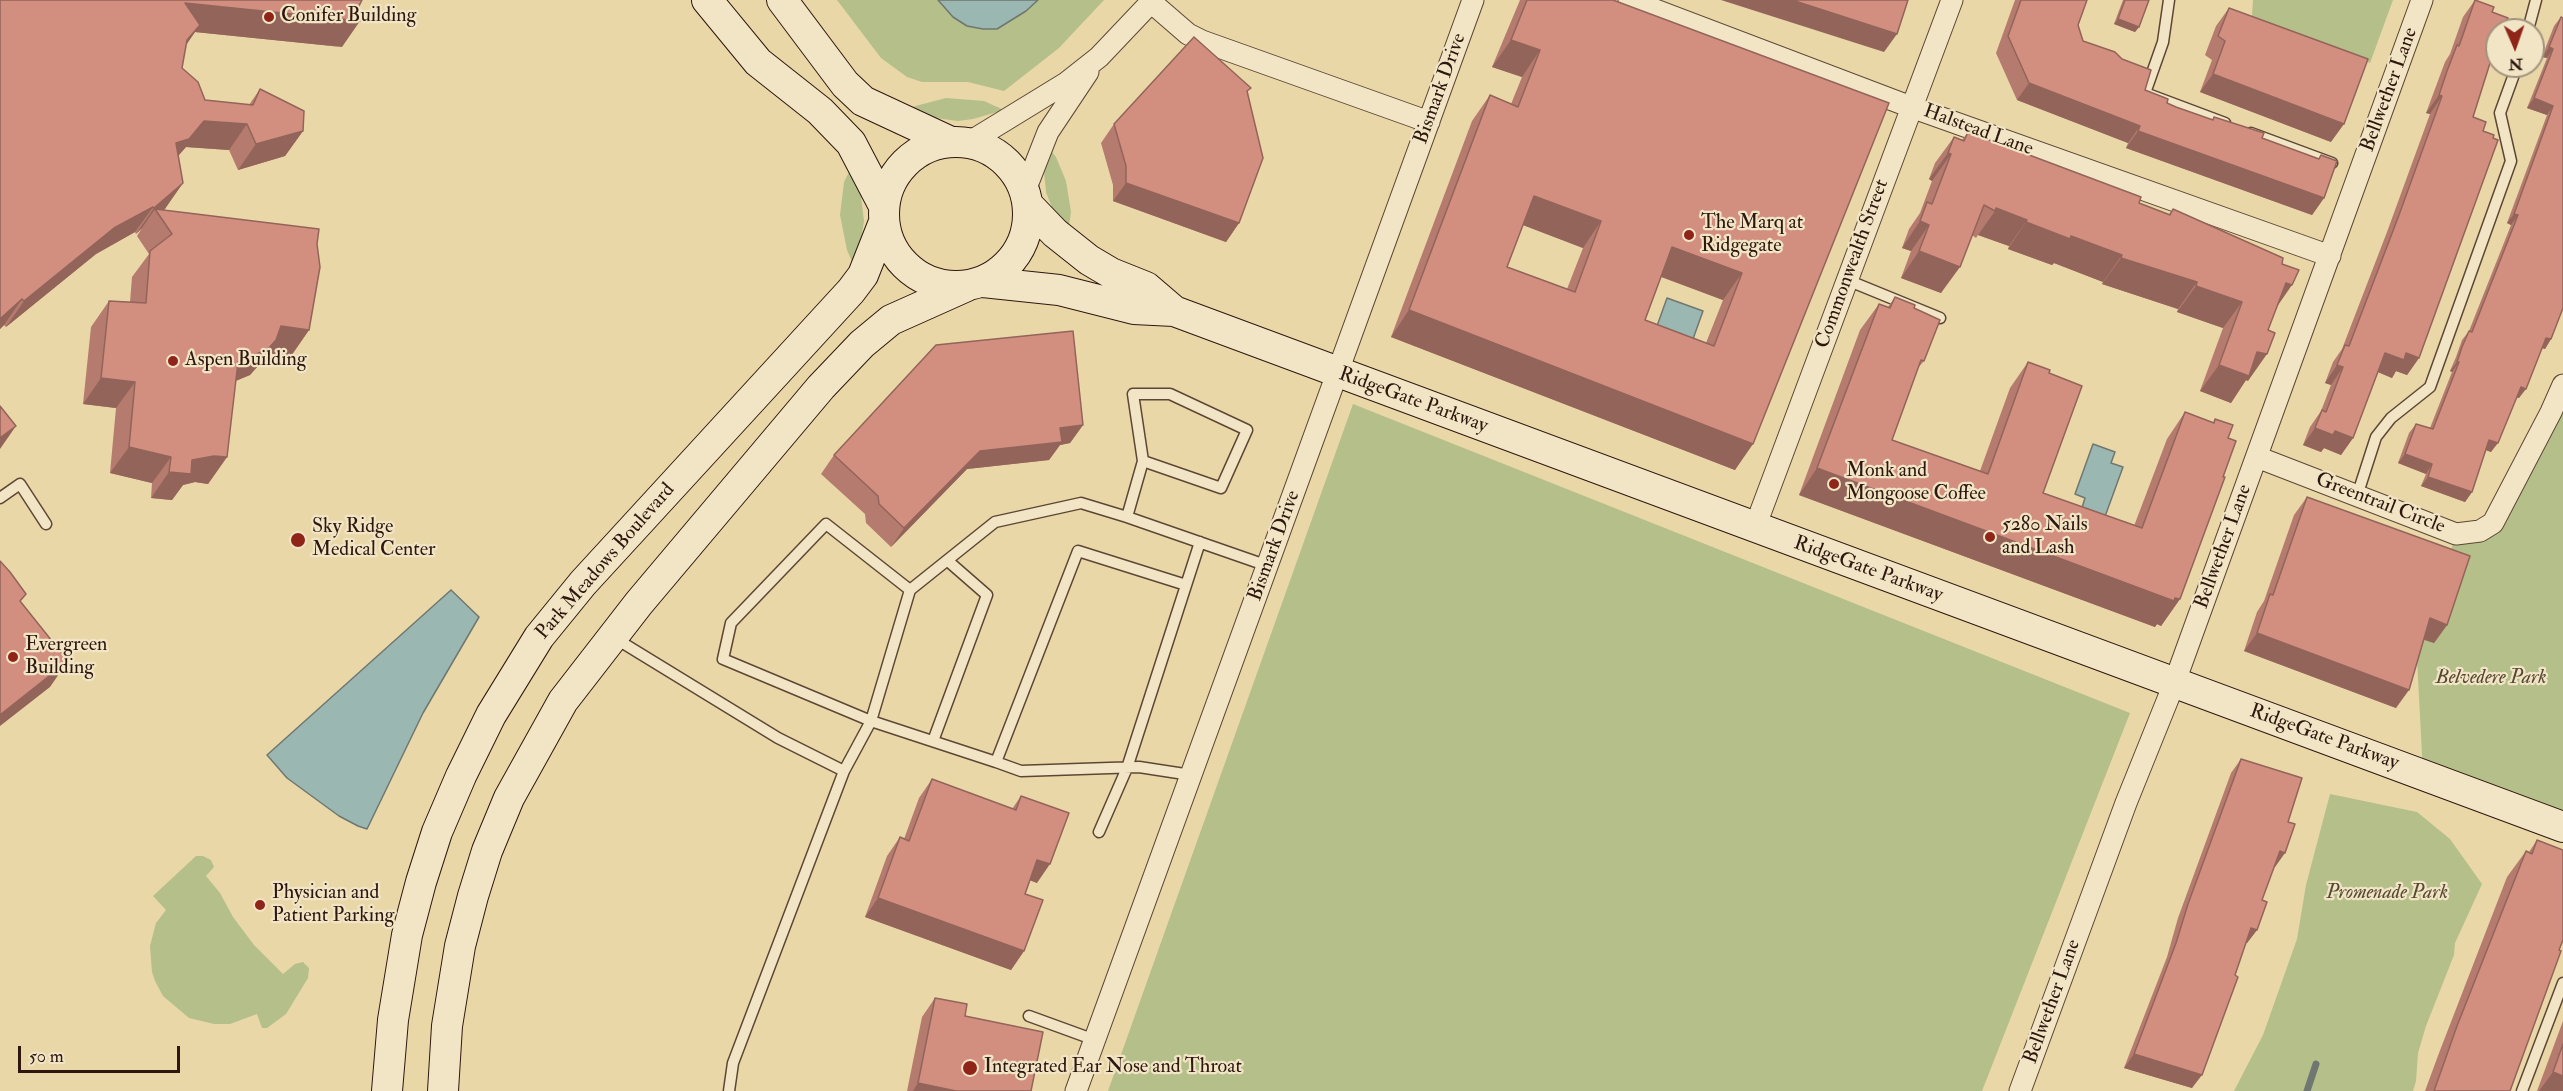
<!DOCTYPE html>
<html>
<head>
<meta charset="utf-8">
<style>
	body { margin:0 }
	#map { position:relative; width:2563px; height:1091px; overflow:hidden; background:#e9d7a8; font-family:"IM FELL Double Pica",serif }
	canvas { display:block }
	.north { position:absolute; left:2485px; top:18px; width:60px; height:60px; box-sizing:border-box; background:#f1e5c6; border:2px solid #a3937c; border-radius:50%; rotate:178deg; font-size:16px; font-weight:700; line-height:24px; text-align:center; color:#2e170e }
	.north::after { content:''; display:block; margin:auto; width:21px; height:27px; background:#8f2418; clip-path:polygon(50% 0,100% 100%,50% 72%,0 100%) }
	.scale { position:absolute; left:18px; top:1046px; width:162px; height:27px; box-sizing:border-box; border:3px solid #2e170e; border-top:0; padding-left:8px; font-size:18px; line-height:21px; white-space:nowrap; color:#2e170e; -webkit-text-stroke:4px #f1e5c6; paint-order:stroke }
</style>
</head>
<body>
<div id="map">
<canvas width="2563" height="1091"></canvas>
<div class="north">N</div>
<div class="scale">50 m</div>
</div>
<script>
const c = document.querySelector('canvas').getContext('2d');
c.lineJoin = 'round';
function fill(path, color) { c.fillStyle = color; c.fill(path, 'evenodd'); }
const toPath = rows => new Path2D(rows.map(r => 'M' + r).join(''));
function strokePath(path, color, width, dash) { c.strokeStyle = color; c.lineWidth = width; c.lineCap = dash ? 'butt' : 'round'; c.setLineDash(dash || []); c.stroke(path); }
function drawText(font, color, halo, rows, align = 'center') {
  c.font = font + ' "IM FELL Double Pica",serif'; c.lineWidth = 4.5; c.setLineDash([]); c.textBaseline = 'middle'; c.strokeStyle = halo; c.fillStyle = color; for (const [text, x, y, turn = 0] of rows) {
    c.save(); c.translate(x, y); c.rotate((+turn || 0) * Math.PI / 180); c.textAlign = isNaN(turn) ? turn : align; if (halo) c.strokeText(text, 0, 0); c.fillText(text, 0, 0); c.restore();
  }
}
const green = toPath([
	[837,0,1104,0,1059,48,1004,91,968,82,922,82,907,77,881,58],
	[2253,0,2393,0,2370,63,2252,16],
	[946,98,984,101,1004,110,973,119,958,121,928,117,908,108],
	[1049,148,1056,157,1066,181,1071,212,1069,226,1052,208,1046,192,1044,171],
	[851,168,860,189,864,221,860,246,853,264,847,250,840,215,844,182],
	[2563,385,2563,827,2423,773,2417,659,2456,534,2480,531],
	[1353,404,2130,713,1982,1091,1108,1091],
	[2330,794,2417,812,2450,839,2482,884,2455,943,2454,955,2426,1026,2418,1053,2416,1081,2413,1091,2234,1091,2263,1035,2297,939,2306,885],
	[196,856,203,856,211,860,214,867,206,876,220,893,233,917,254,945,283,974,295,964,303,962,309,968,308,978,286,1014,267,1028,262,1028,257,1014,230,1024,214,1024,189,1018,163,996,155,981,152,972,150,946,156,923,166,910,153,896]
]);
const water = toPath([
	[938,0,1038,0,1026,11,997,29,983,29,967,26,953,17,938,0],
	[1667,298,1703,311,1688,353,1652,340,1667,298],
	[2093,444,2115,452,2111,463,2123,467,2103,522,2080,514,2085,498,2075,494,2093,444],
	[451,590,479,617,423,713,367,829,358,826,339,816,287,778,267,755,451,590]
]);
const stream = toPath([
	[2307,1091,2316,1064]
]);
const service = toPath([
	[2169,0,2163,42,2145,93,2225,123],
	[2528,30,2536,0],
	[2251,133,2332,163],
	[1847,280,1940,318],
	[2357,496,2376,437,2391,418,2430,387,2511,161,2500,113,2517,66],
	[0,498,20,484,46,524],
	[1127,517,1143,461,1133,394,1170,394,1247,430,1221,488,1143,461],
	[613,637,778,738,844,771,871,721,910,590],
	[933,741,987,595,948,561],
	[996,762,1078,551,1186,585],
	[1191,775,1139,767,1021,771,996,762,871,721,723,659,731,623,826,524,910,590,995,522,1081,503,1127,517,1268,566],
	[1099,832,1127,768,1200,542],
	[1029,1016,1095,1040],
	[729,1091,733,1063,844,771],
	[2522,1091,2563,983]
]);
const minor = toPath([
	[1629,0,1911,107,2330,256],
	[1151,2,1188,34,1202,41,1429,122],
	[968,143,1066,83,1099,57,1153,0],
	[1024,193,1048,132,1088,72],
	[2257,457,2456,534,2480,531,2493,523,2551,412,2563,385],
	[1755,527,1952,0],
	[1076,1091,1473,0],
	[2020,1091,2126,803,2174,684,2422,0]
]);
const secondary = toPath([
	[707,0,758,62,820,111,851,143,884,206],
	[782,0,845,84,863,101,951,142],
	'884 214a72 72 0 1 1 144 0a72 72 0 1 1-144 0Z',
	[1028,205,1055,233,1089,260,1111,273,1146,287,1174,311],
	[983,282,1059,290,1134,309,1174,311,2563,827],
	[387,1091,393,1020,407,935,421,882,437,832,461,776,491,715,539,637,583,583,851,291,863,275,884,222],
	[443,1091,447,1026,460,946,473,896,487,851,509,798,563,701,639,603,821,387,862,344,891,320,967,286]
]);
const wall = toPath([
	[0,0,342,47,195,32,186,45,182,68,205,100,249,105,260,89,303,131,285,156,238,170,229,150,186,147,178,156,183,183,163,210,309,330,291,356,267,353,258,366,250,375,235,381,227,457,208,484,195,482,183,485,172,500,151,498,152,483,110,473,116,408,83,404,91,327,109,301,130,302,132,277,149,254,137,236,142,228,136,234,135,232,96,254,6,327,4,325,0,329],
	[1520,0,1613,0,1889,103,1735,470,1391,337,1472,121,1490,95,1511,104,1522,77,1492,67],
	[1523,225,1583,248,1567,289,1507,267],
	[1661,277,1723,300,1706,343,1645,320],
	[2015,0,2087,0,2078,25,2083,41,2145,90,2167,103,2176,107,2212,120,2214,117,2262,138,2318,159,2321,155,2324,198,2312,215,2126,148,2128,143,2017,100,1996,53],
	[2123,0,2149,0,2139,27,2135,32,2114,24],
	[2475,0,2492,12,2496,44,2473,117,2483,131,2419,358,2407,375,2396,371,2392,378,2378,372,2353,438,2341,455,2324,448,2321,452,2303,445,2310,427,2321,411,2331,385,2325,383,2333,362,2342,349,2387,232,2430,114,2426,113,2445,62,2450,54,2463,17],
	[2229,8,2331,142,2200,92,2212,60,2205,55,2216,26],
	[2561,17,2551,339,2545,349,2542,348,2519,398,2517,397,2491,452,2486,450,2472,492,2465,502,2421,486,2426,474,2398,463,2409,433,2416,424,2430,428,2452,372,2450,371,2456,357,2462,340,2469,331,2511,225,2507,223,2547,115,2527,108,2547,58,2542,57,2554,26],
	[1247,93,1239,223,1226,242,1113,201,1113,185,1101,143,1114,124],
	[1968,132,2139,203,2169,214,2173,209,2276,307,2248,381,2246,380,2231,403,2200,391,2223,328,2177,312,2178,309,2102,284,2103,282,2054,263,2052,265,2008,249,2009,246,1978,235,1976,238,1972,235,1941,293,1901,278,1911,251,1902,248,1909,229,1920,213,1932,181,1929,179,1935,163,1954,137,1962,140],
	[1895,297,1914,308,1924,361,1917,369,1892,440,1980,471,2010,388,2028,362,2049,373,2043,493,2134,526,2167,439,2185,412,2213,423,2215,419,2228,438,2180,599,2161,626,2157,624,2155,627,1799,495,1860,330,1879,304,1888,307],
	[1083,425,1070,443,1060,445,1049,460,967,469,891,547,866,523,865,514,821,474,834,455],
	[2307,497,2447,625,2434,643,2424,640,2396,708,2244,651,2257,612,2264,601,2294,515],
	[2241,759,2288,822,2275,867,2274,866,2262,900,2257,930,2247,943,2246,943,2192,1088,2124,1068,2167,957,2178,918,2231,773],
	[932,779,1012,809,1021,796,1037,883,1030,880,1025,894,1024,951,1011,970,865,917,887,856,900,837,904,839,919,798],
	[2537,840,2510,1091,2425,1091,2439,1053,2507,877,2526,851,2529,852],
	[935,998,1031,1091,907,1091,922,1017],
	[2563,1021,2563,1091,2537,1091]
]);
const shadedWall = toPath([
	[1721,0,1792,0,1897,34,1884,52],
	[185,3,360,21,342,47,195,32,182,51],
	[2118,19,2139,27,2135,32,2114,24],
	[1511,40,1540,50,1522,77,1492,67],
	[2549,47,2553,49,2547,58,2542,57],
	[2213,74,2344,124,2331,142,2200,92],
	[2029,83,2140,126,2128,143,2017,100],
	[2439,95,2442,96,2430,114,2426,113],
	[2534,98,2553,106,2547,115,2527,108],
	[204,121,247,124,229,150,186,147,171,164,176,143],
	[303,131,285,156,238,170,256,144],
	[2138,131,2324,198,2312,215,2126,148],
	[1948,153,1951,154,1932,181,1929,179],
	[183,183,165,209,159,214,155,209,142,228,136,234,154,208],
	[1126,183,1239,223,1226,242,1113,201],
	[1534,196,1601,221,1583,248,1515,222],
	[153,207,135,232,96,254,6,327,24,301,114,228],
	[1996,208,2027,220,2009,246,1978,235,1995,211],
	[2514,214,2518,215,2511,225,2507,223],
	[1920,221,1929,225,1911,251,1902,248],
	[2026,222,2071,236,2122,255,2103,282,2054,263,2052,265,2008,249],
	[1672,247,1742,273,1723,300,1654,274],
	[1919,251,1960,267,1941,293,1901,278],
	[2121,258,2197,282,2178,309,2102,284],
	[2286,283,2292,285,2274,311],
	[2196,286,2242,302,2223,328,2177,312],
	[22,299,4,325,0,329,0,319],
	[1409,310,1753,444,1735,470,1391,337],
	[281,326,309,330,291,356,267,353,258,366,250,375,219,388,238,362],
	[2546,338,2551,339,2545,349,2540,347],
	[2257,352,2267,354,2248,381,2246,380,2231,403,2200,391,2219,365],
	[2385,353,2406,353,2419,358,2407,375,2396,371,2392,378,2373,370],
	[2457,362,2459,362,2452,372,2450,371],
	[2337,365,2343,367,2331,385,2325,383],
	[101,378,135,382,116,408,83,404],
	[2521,387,2526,389,2519,398,2514,397],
	[1083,425,1070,443,1060,445,1049,460,967,469,891,547,904,528,980,451,1060,428],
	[16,426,0,449,0,438],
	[2315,428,2335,431,2353,438,2341,455,2324,448,2321,452,2303,445],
	[2489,440,2498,443,2491,452,2483,449],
	[129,447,171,457,152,483,110,473],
	[2405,454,2432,464,2426,474,2398,463],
	[214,456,227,457,208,484,195,482,183,485,172,500,151,498,169,472,192,460],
	[1817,468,2180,599,2161,626,2157,624,2155,627,1799,495],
	[2428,477,2472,492,2465,502,2421,486],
	[2430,618,2447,625,2434,643,2417,637],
	[2257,633,2409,690,2396,708,2244,651],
	[68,661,50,687,0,726,0,715],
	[2280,851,2285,853,2275,867,2270,865],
	[1037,860,1050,864,1037,883,1024,878],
	[878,898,1024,951,1011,970,865,917],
	[2251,928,2257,930,2247,943,2241,941],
	[2134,1054,2202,1075,2192,1088,2124,1068],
	[2553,1072,2563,1076,2563,1091,2539,1091],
	[918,1083,956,1091,913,1091]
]);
const building = toPath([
	[0,0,362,0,359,6,360,21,185,3,200,25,187,40,182,68,198,82,205,100,253,105,260,89,304,111,303,131,256,144,247,124,204,121,189,139,176,143,183,183,154,208,153,207,114,228,24,301,22,299,0,319,0,0],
	[1527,0,1613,0,1889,103,1753,444,1409,310,1490,95,1518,107,1540,50,1511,40,1527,0],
	[1534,196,1601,221,1575,292,1507,267,1534,196],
	[1672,247,1742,273,1714,346,1645,320,1672,247],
	[1792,0,1908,0,1897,34,1792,0],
	[2021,0,2087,0,2078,25,2083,41,2115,52,2122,59,2151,70,2145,90,2168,99,2167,103,2176,107,2213,120,2214,117,2264,133,2262,138,2319,159,2321,155,2337,161,2324,198,2138,131,2140,126,2029,83,2008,36,2021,0],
	[2125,0,2149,0,2139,27,2118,19,2125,0],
	[2475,0,2494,7,2492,12,2508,18,2503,30,2497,30,2497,41,2473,117,2486,122,2483,131,2494,135,2493,138,2498,140,2419,358,2406,353,2404,360,2385,353,2353,438,2335,431,2333,435,2315,428,2322,410,2326,412,2343,367,2337,365,2345,345,2349,346,2399,215,2442,96,2439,95,2447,71,2457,45,2459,46,2475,0],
	[2229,8,2368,59,2344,124,2213,74,2225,41,2218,36,2229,8],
	[2561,17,2563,18,2563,308,2551,339,2546,338,2526,389,2521,387,2498,443,2489,440,2472,492,2428,477,2432,464,2405,454,2416,424,2433,429,2459,362,2457,362,2462,347,2469,331,2472,332,2518,215,2514,214,2553,106,2534,98,2553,49,2549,47,2561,17],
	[1194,37,1251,88,1247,91,1263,158,1239,223,1126,183,1126,166,1114,124,1194,37],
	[1968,132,2141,197,2139,203,2170,215,2173,209,2283,258,2282,264,2299,270,2292,285,2286,283,2268,330,2275,333,2267,354,2257,352,2249,376,2219,365,2242,302,2196,286,2197,282,2121,258,2122,255,2071,236,2070,239,2026,222,2027,220,1996,208,1995,211,1984,205,1960,267,1919,251,1929,225,1920,221,1927,202,1932,204,1951,154,1948,153,1954,137,1964,141,1968,132],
	[155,209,319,229,317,244,320,267,309,330,281,326,276,340,268,349,238,362,227,457,214,456,192,460,191,474,169,472,171,457,129,447,135,382,101,378,109,301,146,303,150,251,172,234,155,209],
	[1895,297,1915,305,1914,308,1940,320,1924,361,1921,360,1892,440,1988,474,2028,362,2050,370,2049,373,2082,386,2043,493,2142,528,2185,412,2214,423,2215,419,2233,425,2228,438,2236,441,2223,477,2225,477,2180,599,2175,598,2174,601,1817,468,1879,304,1890,308,1895,297],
	[1073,331,1083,425,1060,428,1062,442,980,451,904,528,879,504,878,496,834,455,936,345,1073,331],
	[0,406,16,426,0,438,0,406],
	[2307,497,2470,556,2447,625,2430,618,2409,690,2257,633,2270,594,2273,595,2307,497],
	[0,561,10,572,26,594,20,601,68,661,0,715,0,561],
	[2241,759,2302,778,2288,822,2295,824,2285,853,2280,851,2262,900,2267,902,2257,930,2251,928,2235,975,2238,977,2202,1075,2134,1054,2176,943,2188,904,2241,759],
	[932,779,1016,810,1021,796,1069,813,1050,864,1037,860,1025,894,1043,900,1024,951,878,898,900,837,909,841,932,779],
	[2537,840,2563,850,2563,940,2559,950,2561,951,2510,1091,2434,1091,2457,1026,2526,851,2532,854,2537,840],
	[935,998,967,1004,965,1016,1043,1032,1031,1091,956,1091,918,1083,935,998],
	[2563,1044,2563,1076,2553,1072,2563,1044]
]);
const markers = [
	[269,17,6,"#8f2418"],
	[1689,235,6,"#8f2418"],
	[173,361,6,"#8f2418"],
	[1834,484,6,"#8f2418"],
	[1990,537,6,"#8f2418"],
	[298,540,8,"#8f2418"],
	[13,657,6,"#8f2418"],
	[260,905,6,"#8f2418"],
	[970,1068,8,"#8f2418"]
];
const poiNames = [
	["Conifer Building",281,17],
	["The Marq at",1701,224],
	["Ridgegate",1701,247],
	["Aspen Building",185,361],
	["Monk and",1846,472],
	["Mongoose Coffee",1846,495],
	["5280 Nails",2002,526],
	["and Lash",2002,549],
	["Sky Ridge",312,528],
	["Medical Center",312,551],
	["Evergreen",25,646],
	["Building",25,669],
	["Physician and",272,894],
	["Patient Parking",272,917],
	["Integrated Ear Nose and Throat",984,1068]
];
const streetNames = [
	["Bismark Drive",1441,89,-70],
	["Bellwether Lane",2390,90,-70],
	["Halstead Lane",1978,131,20],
	["Commonwealth Street",1853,264,-70],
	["RidgeGate Parkway",1413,401,20],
	["Greentrail Circle",2380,504,21],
	["Bismark Drive",1275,546,-70],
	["Bellwether Lane",2224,547,-70],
	["Park Meadows Boulevard",606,562,-49],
	["RidgeGate Parkway",1868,570,20],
	["RidgeGate Parkway",2324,738,20],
	["Bellwether Lane",2053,1002,-70]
];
const parkNames = [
	["Belvedere Park",2491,679],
	["Promenade Park",2387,894]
];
fill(green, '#b4bf8a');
fill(water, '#9bb7b2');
strokePath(water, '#6f7770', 1.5);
strokePath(stream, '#6f7770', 7);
strokePath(service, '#5d4734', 13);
strokePath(minor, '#5d4734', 23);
strokePath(secondary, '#2e170e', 32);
strokePath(service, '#f1e5c6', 10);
strokePath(minor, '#f1e5c6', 21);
strokePath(secondary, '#f1e5c6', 30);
fill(wall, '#b57b6e');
fill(shadedWall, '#93645a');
fill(building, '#d28f80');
strokePath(building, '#93645a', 1.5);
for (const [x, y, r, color] of markers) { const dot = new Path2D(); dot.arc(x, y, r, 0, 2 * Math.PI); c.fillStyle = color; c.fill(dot); strokePath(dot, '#f1e5c6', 2); }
drawText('20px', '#2e170e', '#f1e5c6', poiNames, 'left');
drawText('20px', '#2e170e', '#f1e5c6', streetNames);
drawText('italic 20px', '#564933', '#f1e5c6', parkNames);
</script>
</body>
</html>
